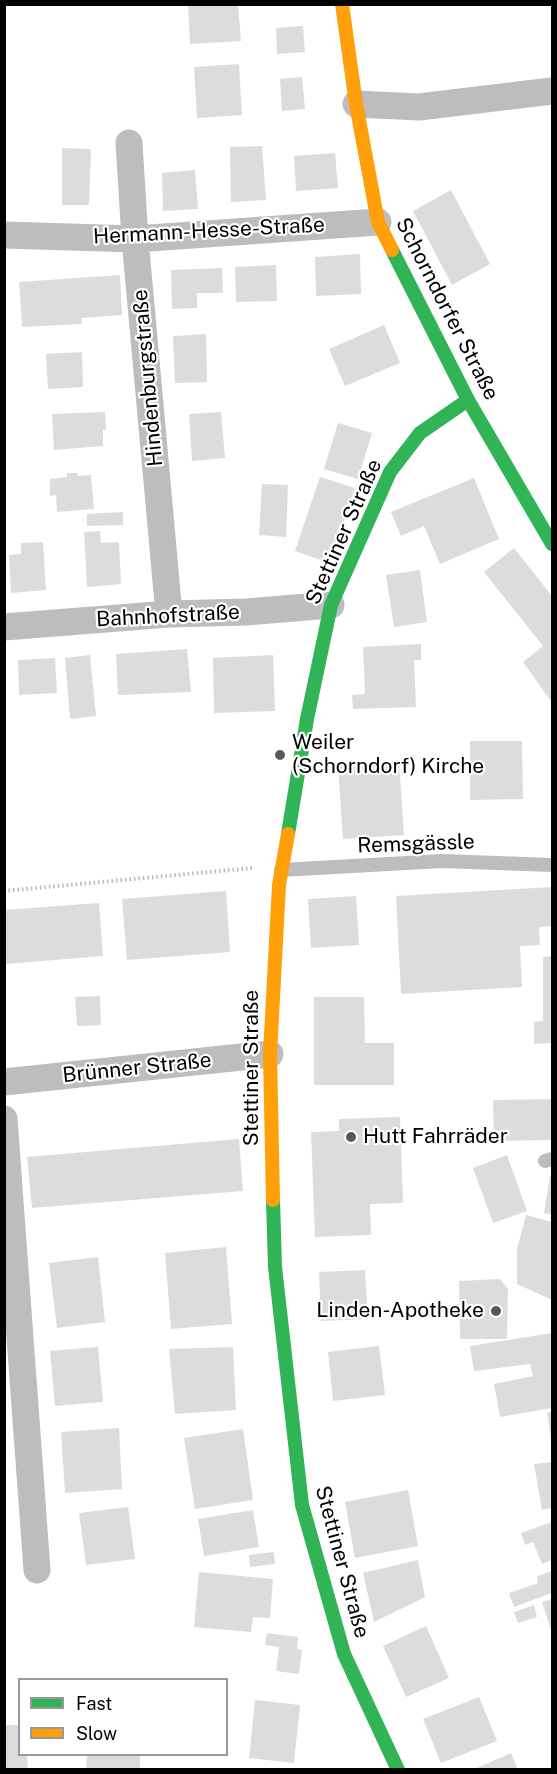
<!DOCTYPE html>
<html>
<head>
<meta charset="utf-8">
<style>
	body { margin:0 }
	#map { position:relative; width:557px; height:1774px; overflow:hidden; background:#fff; font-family:"Public Sans",sans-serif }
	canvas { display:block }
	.frame { position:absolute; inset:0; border:6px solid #000; pointer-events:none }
	.legend { position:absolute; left:18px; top:1678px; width:210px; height:78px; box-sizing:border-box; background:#fff; border:2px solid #999; margin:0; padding:8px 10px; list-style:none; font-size:18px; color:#000 }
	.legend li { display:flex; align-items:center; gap:12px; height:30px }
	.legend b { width:30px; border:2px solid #999 }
</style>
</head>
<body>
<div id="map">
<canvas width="557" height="1774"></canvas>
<div class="frame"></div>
<ul class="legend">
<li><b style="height:8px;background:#30b455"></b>Fast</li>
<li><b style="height:8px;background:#ff9f0a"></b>Slow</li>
</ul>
</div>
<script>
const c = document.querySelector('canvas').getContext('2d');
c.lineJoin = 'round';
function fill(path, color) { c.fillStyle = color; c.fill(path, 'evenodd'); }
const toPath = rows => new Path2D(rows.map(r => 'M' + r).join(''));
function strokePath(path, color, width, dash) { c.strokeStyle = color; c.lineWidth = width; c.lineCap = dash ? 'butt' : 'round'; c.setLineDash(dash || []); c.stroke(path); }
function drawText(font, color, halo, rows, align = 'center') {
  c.font = font + ' "Public Sans",sans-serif'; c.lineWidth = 4.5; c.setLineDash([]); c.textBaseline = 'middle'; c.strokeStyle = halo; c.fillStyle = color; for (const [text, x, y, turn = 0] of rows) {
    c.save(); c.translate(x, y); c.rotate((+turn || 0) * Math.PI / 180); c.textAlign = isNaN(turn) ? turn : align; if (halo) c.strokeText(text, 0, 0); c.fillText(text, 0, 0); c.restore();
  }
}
const building = toPath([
	[188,4,238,4,241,41,190,44],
	[303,26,305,52,277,54,276,28],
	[239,64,242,115,197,118,194,67],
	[302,77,305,109,282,111,280,79],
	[262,146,266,200,231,202,230,147],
	[62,148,91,149,89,205,62,205],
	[335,153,338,188,296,191,294,156],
	[195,170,198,209,163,211,162,173],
	[451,190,490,264,452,285,413,211],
	[360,254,361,294,316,296,315,257],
	[276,265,277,301,236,302,235,267],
	[222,268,223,293,197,293,197,308,172,309,171,270],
	[120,275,122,315,81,318,82,324,22,327,19,282],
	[384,325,400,363,345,386,329,349],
	[206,334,207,382,175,383,173,336],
	[82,352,83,387,48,389,46,354],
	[105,412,106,430,103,430,103,446,54,450,52,414],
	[221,412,225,458,192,461,189,414],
	[338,423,372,433,358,479,324,469],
	[67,473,77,473,78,476,91,475,94,509,57,512,56,495,50,496,50,479,67,477],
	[320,477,355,488,329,563,295,551],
	[474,478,499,539,440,564,424,526,401,536,391,512],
	[262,484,288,485,286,537,259,535],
	[123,512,123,525,87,526,87,514],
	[100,531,101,543,119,542,121,584,87,587,84,532],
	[43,542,46,590,11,593,9,555,21,554,21,543],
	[514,548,552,596,552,698,550,700,523,662,543,646,484,572],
	[420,570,427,622,394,627,386,575],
	[421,644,421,660,414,660,416,707,353,709,352,695,365,694,363,647],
	[187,649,191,692,118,695,116,654],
	[90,655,96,716,70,719,65,658],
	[273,655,275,711,214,713,213,658],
	[55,658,57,693,19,695,18,660],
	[470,741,522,741,523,799,470,800],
	[399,762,404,835,343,839,338,766],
	[552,887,552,926,539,927,540,945,520,946,522,987,401,994,396,896],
	[226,891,230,952,127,960,122,899],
	[356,896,359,945,311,948,308,899],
	[99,903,103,956,6,964,4,910],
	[552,956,552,1043,534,1044,534,1022,543,1021,543,957],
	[100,996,101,1025,77,1026,75,997],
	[314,997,364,997,365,1043,394,1043,394,1085,314,1085],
	[552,1099,552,1140,494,1141,493,1100],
	[400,1117,403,1203,370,1204,371,1235,315,1237,311,1132,339,1131,339,1119],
	[239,1139,243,1191,32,1208,27,1157],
	[507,1155,527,1211,493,1223,473,1168],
	[550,1176,552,1176,552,1215,544,1213],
	[526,1215,552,1222,552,1300,517,1284,517,1249],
	[226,1247,232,1324,171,1329,165,1253],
	[98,1257,105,1322,57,1328,49,1263],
	[365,1270,368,1319,321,1321,319,1272],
	[500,1279,508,1289,507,1339,460,1339,459,1281],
	[552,1333,552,1408,500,1417,494,1384,533,1376,530,1364,474,1371,470,1346],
	[379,1346,385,1395,333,1401,328,1352],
	[98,1347,103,1402,55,1406,50,1351],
	[233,1347,236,1410,175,1414,169,1349],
	[552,1411,552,1438,551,1439,547,1413],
	[119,1428,122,1489,65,1493,61,1432],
	[243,1429,253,1500,195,1509,184,1438],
	[552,1462,552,1508,542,1510,534,1464],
	[408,1490,418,1546,355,1558,345,1502],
	[128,1507,135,1559,86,1565,79,1513],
	[253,1510,259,1547,204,1556,198,1519],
	[552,1522,552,1560,542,1564,533,1542,525,1545,521,1533],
	[274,1552,275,1564,250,1567,249,1555],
	[418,1560,425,1597,374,1622,363,1573],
	[552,1571,552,1593,514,1607,509,1593,538,1583,537,1576],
	[199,1572,273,1579,270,1618,253,1617,251,1632,194,1627],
	[552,1599,552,1633,542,1602],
	[534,1605,537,1617,518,1623,514,1612],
	[426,1626,449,1678,406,1697,383,1646],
	[267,1633,298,1637,297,1649,302,1650,299,1674,276,1671,279,1647,265,1645],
	[479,1697,497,1741,441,1763,423,1719],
	[255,1700,300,1705,294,1763,249,1758],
	[4,1725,20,1725,20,1755,27,1755,28,1770,4,1770],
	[511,1753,518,1770,472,1770],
	[87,1755,140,1755,140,1770,86,1770]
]);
const path = toPath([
	[4,891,252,868]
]);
const lane = toPath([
	[281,870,442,861,552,865],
	[545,1161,552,1159]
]);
const street = toPath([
	[356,104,419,107,552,91],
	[129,143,135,239,169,614],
	[4,235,135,239,378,222],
	[4,627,169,614,246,612,331,605],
	[4,1082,270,1054],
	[4,1119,37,1570]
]);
const fast = toPath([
	[392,250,468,400,552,544],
	[288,834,307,719,331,605,390,472,420,433,468,400],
	[273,1200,275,1267,302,1505,344,1654,398,1770]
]);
const slow = toPath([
	[342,4,356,104,378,222,392,250],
	[273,1200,270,1054,279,885,288,834]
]);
const markers = [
	[280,755,6,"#595959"],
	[351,1137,6,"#595959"],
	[496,1311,6,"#595959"]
];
const streetNames = [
	["Hermann-Hesse-Straße",209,231,-3],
	["Schorndorfer Straße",447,309,63],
	["Hindenburgstraße",148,378,-95],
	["Stettiner Straße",344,532,-66],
	["Bahnhofstraße",168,616,-3],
	["Remsgässle",416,844,-2],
	["Brünner Straße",137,1068,-6],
	["Stettiner Straße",252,1068,-90],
	["Stettiner Straße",342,1562,75]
];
const poiNames = [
	["Weiler",292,743],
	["(Schorndorf) Kirche",292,767],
	["Hutt Fahrräder",363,1137],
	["Linden-Apotheke",484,1311,"right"]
];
fill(building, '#dcdcdc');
strokePath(path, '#b8b8b8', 4, [1.5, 3]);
strokePath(lane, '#bdbdbd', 14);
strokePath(street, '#bdbdbd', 27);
strokePath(fast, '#30b455', 14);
strokePath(slow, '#ff9f0a', 14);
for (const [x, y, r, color] of markers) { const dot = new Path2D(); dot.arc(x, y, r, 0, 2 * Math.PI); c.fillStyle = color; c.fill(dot); strokePath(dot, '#fff', 2); }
drawText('21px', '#000', '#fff', streetNames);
drawText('21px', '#000', '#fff', poiNames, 'left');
</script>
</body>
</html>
